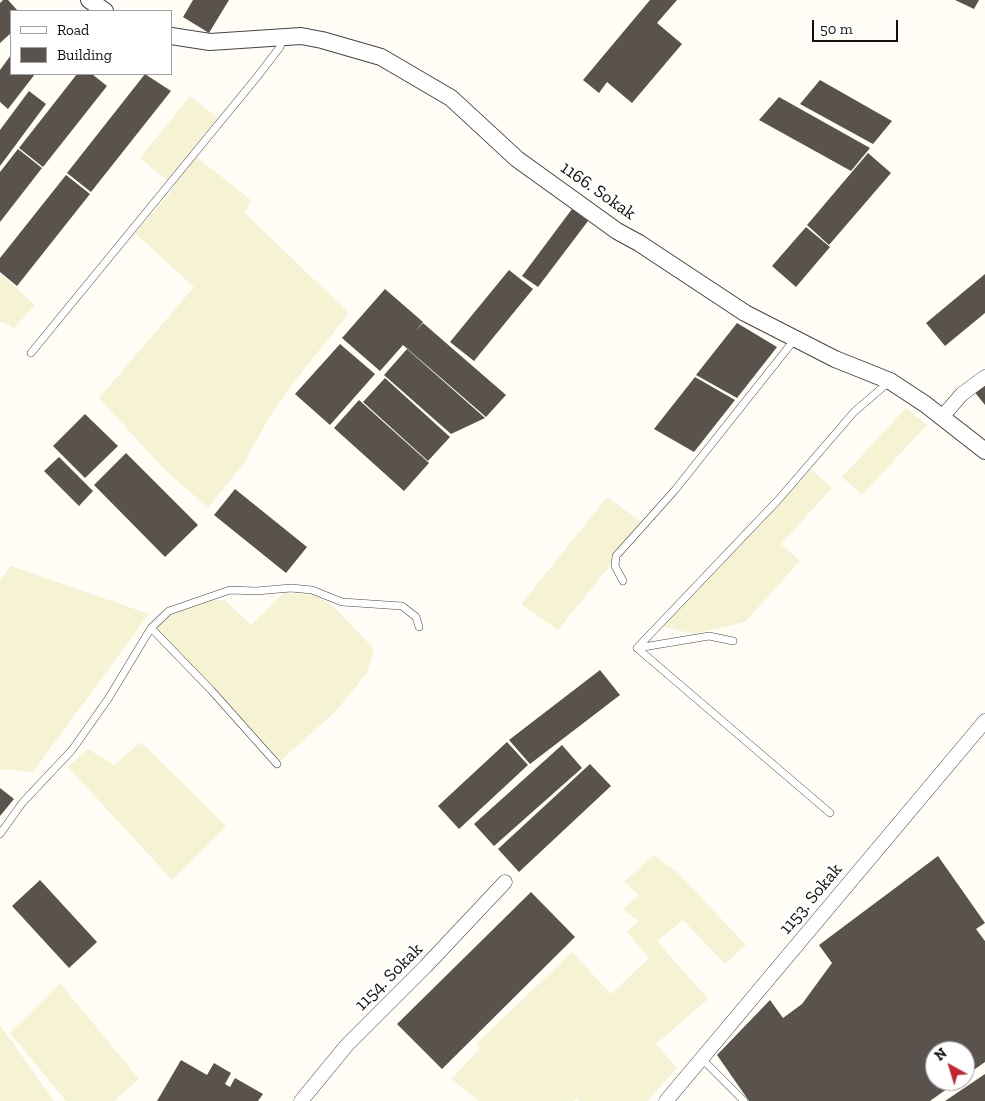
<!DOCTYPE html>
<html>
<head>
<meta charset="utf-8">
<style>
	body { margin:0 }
	#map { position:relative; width:985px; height:1101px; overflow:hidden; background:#fffdf5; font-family:"Zilla Slab",serif }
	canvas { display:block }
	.legend { position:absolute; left:10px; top:10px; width:162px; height:65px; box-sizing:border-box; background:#fff; border:1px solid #a0a0a0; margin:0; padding:6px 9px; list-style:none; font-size:15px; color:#111 }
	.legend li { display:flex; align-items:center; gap:10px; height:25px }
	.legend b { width:25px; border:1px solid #a0a0a0 }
	.north { position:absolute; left:925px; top:1041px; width:50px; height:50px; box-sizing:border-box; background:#fff; border:1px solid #a0a0a0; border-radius:50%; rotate:321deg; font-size:14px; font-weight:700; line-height:20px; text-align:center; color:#111 }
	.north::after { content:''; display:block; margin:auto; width:18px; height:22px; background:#c4262e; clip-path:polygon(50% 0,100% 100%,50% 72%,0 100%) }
	.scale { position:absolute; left:812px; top:20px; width:86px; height:22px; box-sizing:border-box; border:2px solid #111; border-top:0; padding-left:6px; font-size:15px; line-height:18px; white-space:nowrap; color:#111; -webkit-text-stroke:4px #fff; paint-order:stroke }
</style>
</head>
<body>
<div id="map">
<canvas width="985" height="1101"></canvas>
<ul class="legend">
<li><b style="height:6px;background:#fff"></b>Road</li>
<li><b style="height:14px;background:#5a524d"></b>Building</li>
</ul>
<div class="north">N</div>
<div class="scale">50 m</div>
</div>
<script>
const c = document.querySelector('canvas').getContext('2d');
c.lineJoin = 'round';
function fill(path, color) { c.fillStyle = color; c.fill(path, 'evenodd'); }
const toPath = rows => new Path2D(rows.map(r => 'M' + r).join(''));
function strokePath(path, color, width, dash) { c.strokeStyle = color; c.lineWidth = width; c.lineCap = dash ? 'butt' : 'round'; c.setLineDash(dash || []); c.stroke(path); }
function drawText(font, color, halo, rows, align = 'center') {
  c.font = font + ' "Zilla Slab",serif'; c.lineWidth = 5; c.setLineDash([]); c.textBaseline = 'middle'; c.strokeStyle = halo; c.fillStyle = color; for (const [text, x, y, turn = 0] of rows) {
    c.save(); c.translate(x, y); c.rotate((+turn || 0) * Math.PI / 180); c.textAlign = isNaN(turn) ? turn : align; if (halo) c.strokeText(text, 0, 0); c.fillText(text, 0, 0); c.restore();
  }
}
const farmland = toPath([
	[190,96,218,118,190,152,251,200,245,213,349,313,293,383,270,416,244,463,208,508,163,468,99,398,194,287,135,233,175,187,140,158],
	[0,273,35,305,14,328,0,321],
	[906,408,927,425,862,495,842,477],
	[811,469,832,488,781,544,800,561,745,622,693,634,662,626],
	[607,497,644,524,558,630,521,604],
	[11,566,149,614,33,772,0,769,0,580],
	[284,593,315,595,332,605,374,649,367,673,335,712,277,764,151,628,169,611,195,601,225,600,251,625],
	[141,742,226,826,172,880,68,767,88,749,114,765],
	[654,855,677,872,746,945,725,964,683,920,657,941,708,999,656,1044,677,1068,647,1101,580,1101,577,1098,573,1101,479,1101,451,1079,479,1050,477,1043,572,952,611,994,649,958,627,932,638,921,623,909,639,895,624,882],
	[60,983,139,1079,114,1101,66,1101,10,1033],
	[0,1025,54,1101,0,1101]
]);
const building = toPath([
	[3,0,8,0,18,11,11,11,11,33,0,43,0,3],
	[193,0,229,0,209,33,183,17],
	[650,0,677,0,657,23,682,44,632,103,607,82,599,93,583,80],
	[955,0,979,0,974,9],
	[11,55,11,74,35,74,8,109,0,102,0,70],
	[77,74,92,74,107,86,43,167,19,148],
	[145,74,171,91,91,192,67,173],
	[820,80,892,121,873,144,800,104],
	[29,91,46,104,0,166,0,130],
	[779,97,870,148,851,171,759,120],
	[18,149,42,168,0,222,0,172],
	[868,153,891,173,829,245,807,225],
	[66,175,90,194,17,286,0,272,0,258],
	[572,209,588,221,538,287,522,276],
	[806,227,830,247,796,287,772,266],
	[509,270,533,289,474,361,450,342],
	[985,274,985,313,945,346,926,323],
	[385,289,423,322,415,332,423,323,506,395,486,417,403,345,380,371,342,338],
	[737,323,777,347,737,398,696,375],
	[340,344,375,374,330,425,295,394],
	[407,349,485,418,451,434,384,375],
	[695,377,735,400,694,452,654,429],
	[385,378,450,437,428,461,363,402],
	[985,381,985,405,973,390],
	[359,400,429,463,404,491,334,428],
	[85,414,118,446,85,478,53,446],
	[126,453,198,525,165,557,94,485],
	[59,457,93,491,79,506,44,471],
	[235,489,307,547,286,573,214,515],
	[600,670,620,695,530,764,509,740],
	[507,742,528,765,459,829,438,806],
	[562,745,582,768,494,846,474,824],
	[590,764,611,786,519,872,498,849],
	[0,788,14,799,0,816],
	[938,856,985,923,976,929,985,941,985,1062,965,1076,965,1051,935,1051,935,1081,958,1081,930,1101,749,1101,717,1055,770,1000,783,1018,802,1004,832,963,819,945],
	[40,880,97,942,69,968,12,906],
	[531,892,575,937,442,1069,397,1024],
	[181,1060,207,1075,214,1063,231,1073,225,1084,230,1087,235,1078,263,1094,258,1101,157,1101],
	[985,1074,985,1101,945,1101]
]);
const service = toPath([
	[31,353,257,77,280,47,283,38],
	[623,581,615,566,616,556,675,490,795,339],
	[151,628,211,690,277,764],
	[637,648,709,636,733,641],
	[830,813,637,648,779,499,854,412,890,381],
	[0,834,23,802,72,750,108,699,151,628,169,611,230,590,256,591,291,588,312,590,342,602,402,606,416,617,419,627],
	[701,1058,744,1101]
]);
const minor = toPath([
	[942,417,962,394,985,377],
	[301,1101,347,1045,426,966,505,882],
	[666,1101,985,721]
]);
const tertiary = toPath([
	[89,0,105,11],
	[171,36,210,42,301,36,322,40,381,57,451,98,517,159,617,231,639,243,745,313,835,359,890,381,925,404,985,451]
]);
const streetNames = [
	["1166. Sokak",598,191,35],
	["1153. Sokak",811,899,-50],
	["1154. Sokak",389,977,-45]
];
fill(farmland, '#f6f3d4');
fill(building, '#5a524d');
strokePath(service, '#444', 8);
strokePath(minor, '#444', 15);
strokePath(tertiary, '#444', 18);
strokePath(service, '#fff', 7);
strokePath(minor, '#fff', 14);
strokePath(tertiary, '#fff', 16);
drawText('18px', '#111', '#fff', streetNames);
</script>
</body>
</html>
